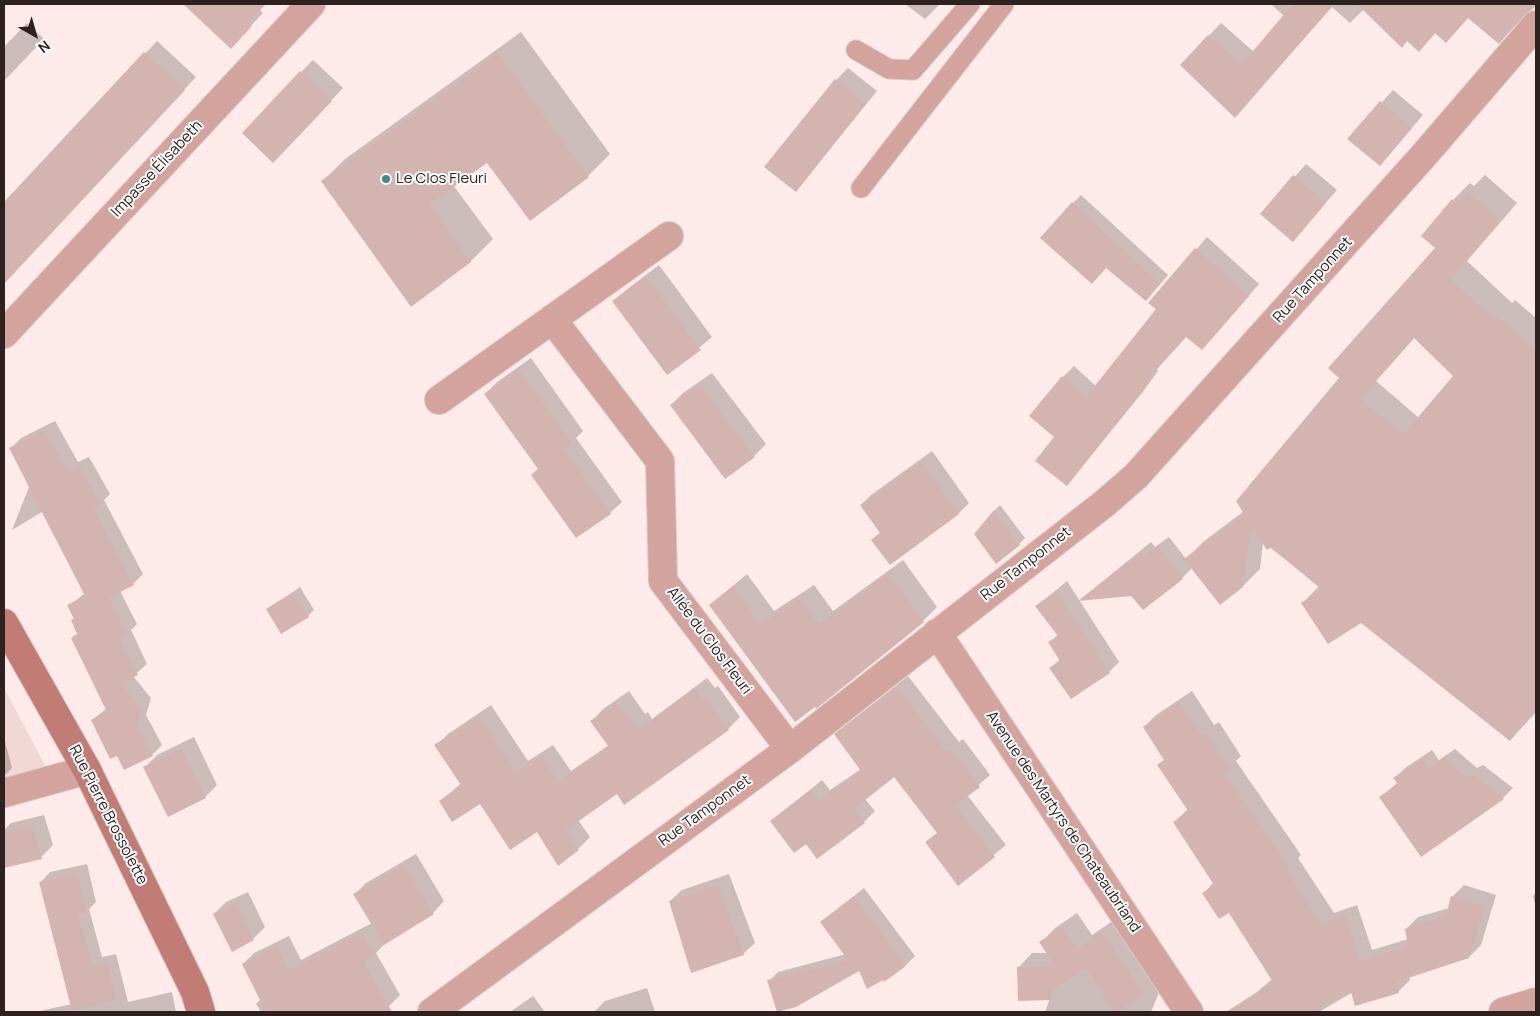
<!DOCTYPE html>
<html>
<head>
<meta charset="utf-8">
<style>
	body { margin:0 }
	#map { position:relative; width:1540px; height:1016px; overflow:hidden; background:#feeae8; font-family:Manrope,sans-serif }
	canvas { display:block }
	.frame { position:absolute; inset:0; border:5px solid #2e2221; pointer-events:none }
	.north { position:absolute; left:10px; top:10px; width:50px; height:50px; -webkit-text-stroke:4px #fcfdfc; paint-order:stroke; rotate:142deg; font-size:14px; font-weight:700; line-height:20px; text-align:center; color:#2e2221 }
	.north::after { content:''; display:block; margin:auto; width:18px; height:22px; background:#2e2221; clip-path:polygon(50% 0,100% 100%,50% 72%,0 100%) }
</style>
</head>
<body>
<div id="map">
<canvas width="1540" height="1016"></canvas>
<div class="frame"></div>
<div class="north">N</div>
</div>
<script>
const c = document.querySelector('canvas').getContext('2d');
c.lineJoin = 'round';
function fill(path, color) { c.fillStyle = color; c.fill(path, 'evenodd'); }
const toPath = rows => new Path2D(rows.map(r => 'M' + r).join(''));
function strokePath(path, color, width, dash) { c.strokeStyle = color; c.lineWidth = width; c.lineCap = dash ? 'butt' : 'round'; c.setLineDash(dash || []); c.stroke(path); }
function drawText(font, color, halo, rows, align = 'center') {
  c.font = font + ' Manrope,sans-serif'; c.lineWidth = 4; c.setLineDash([]); c.textBaseline = 'middle'; c.strokeStyle = halo; c.fillStyle = color; for (const [text, x, y, turn = 0] of rows) {
    c.save(); c.translate(x, y); c.rotate((+turn || 0) * Math.PI / 180); c.textAlign = isNaN(turn) ? turn : align; if (halo) c.strokeText(text, 0, 0); c.fillText(text, 0, 0); c.restore();
  }
}
const built = toPath([
	[4,688,47,769,4,780]
]);
const shadow = toPath([
	[185,4,264,4,259,9,263,13,231,47],
	[905,4,940,4,925,19],
	[1271,4,1536,4,1536,5,1499,42,1468,17,1436,32,1431,38,1408,40,1364,9,1350,23,1332,7,1235,116,1181,65,1221,23,1254,52,1284,16],
	[27,23,44,39,4,81,4,47],
	[521,32,610,154,588,176,487,161,453,185,493,239,470,262,323,181,345,159],
	[157,41,196,77,4,283,4,204],
	[313,60,343,88,285,150,272,101],
	[848,68,877,91,796,190,836,80],
	[1393,90,1423,115,1380,165,1349,139],
	[1306,164,1337,190,1293,240,1262,214],
	[1485,175,1517,203,1467,261,1512,303,1515,300,1536,318,1536,712,1527,722,1510,740,1362,622,1303,603,1319,586,1263,542,1260,569,1243,586,1192,568,1182,578,1132,595,1081,599,1151,542,1155,547,1169,537,1186,559,1203,542,1244,511,1437,248,1453,200,1470,183,1474,186],
	[1415,337,1454,376,1419,418,1376,381],
	[1081,195,1168,275,1154,291,1073,203],
	[1207,237,1259,284,1212,338,1187,336,1157,369,1158,371,1142,393,1066,485,1056,437,1063,377,1074,366,1096,386,1157,309,1150,303],
	[659,265,712,337,668,374,614,301,626,290],
	[531,358,583,431,576,438,622,502,610,513,539,468,485,394,497,382],
	[712,373,766,444,754,456,725,477,671,405,683,393],
	[55,421,78,462,89,457,110,494,104,500,143,574,133,584,120,591,137,624,131,630,147,664,133,676,151,698,146,715,162,745,152,755,124,769,117,754,92,720,107,708,72,620,75,618,69,606,85,593,42,512,12,530,29,487,11,448,21,438],
	[932,451,969,503,959,513,890,564,872,540,881,532,861,505,871,495],
	[1000,505,1025,538,1019,544,994,511],
	[903,560,937,607,923,621,816,707,710,605,747,574,774,611,814,585,833,611],
	[1067,581,1119,662,1109,672,1051,668,1060,659,1050,643,1058,634,1037,606],
	[300,587,314,610,308,616,268,610],
	[908,676,959,742,963,739,990,775,967,795,1006,845,958,884,927,842,938,832,895,776,865,799,875,811,864,822,806,842,772,821,822,780,830,790,861,769,836,734],
	[707,678,715,688,718,686,740,717,728,729,617,792,578,820,590,837,578,849,480,802,441,802,461,783,436,746,448,734,491,705,528,761,553,745,571,771,609,745,592,721,603,709,629,691,645,714,648,712,652,719],
	[1192,691,1214,725,1219,722,1241,756,1236,761,1301,855,1298,858,1334,913,1357,905,1372,950,1408,939,1406,929,1418,917,1449,908,1453,896,1464,885,1496,895,1481,945,1469,957,1409,976,1410,980,1398,992,1353,992,1319,1012,1258,1012,1249,999,1272,979,1229,912,1204,893,1214,882,1174,822,1188,809,1165,759,1144,727,1156,715],
	[194,737,217,785,205,797,145,767,157,755],
	[5,741,12,768,4,776,4,742],
	[1455,749,1477,768,1483,765,1513,788,1503,798,1380,798,1398,782,1395,778,1405,768,1432,750,1439,760],
	[44,815,53,845,41,857,8,866,4,852,4,830,11,823],
	[416,854,444,901,433,913,386,942,376,953,400,995,388,1007,377,1012,261,1012,256,1004,261,999,243,964,254,953,289,936,301,960,372,923,355,894,366,883],
	[87,864,96,902,89,909,102,957,116,954,128,1002,172,992,176,1012,35,1012,72,1004,41,882,50,872],
	[729,874,755,943,743,954,670,901,682,890],
	[864,888,915,956,906,965,884,980,859,969,769,981,778,972,846,954,822,922],
	[248,892,265,927,253,939,214,914,226,902],
	[1536,892,1536,908,1533,896],
	[1077,913,1092,935,1117,918,1162,985,1151,1012,1045,1012,1050,998,1019,999,1018,968,1032,953,1048,953,1041,943,1055,928],
	[647,988,655,1012,594,1012,605,1001],
	[533,996,545,1012,510,1012]
]);
const building = toPath([
	[183,4,266,4,248,22,252,26,231,49],
	[1293,4,1334,4,1235,118,1180,65,1208,35,1242,64],
	[1357,4,1536,4,1536,6,1524,15,1499,44,1468,18,1446,43,1435,33,1419,52,1407,41,1402,48],
	[144,52,185,90,4,284,4,202],
	[498,53,589,177,530,221,487,163,429,204,471,262,411,307,321,181],
	[300,71,332,101,273,163,242,133],
	[835,79,866,104,796,192,764,167],
	[1380,101,1412,128,1380,166,1347,139],
	[1293,175,1326,203,1293,242,1260,214],
	[1467,191,1500,221,1451,279,1494,320,1497,317,1536,349,1536,710,1510,741,1361,623,1328,644,1301,603,1321,589,1271,547,1267,550,1251,525,1243,587,1220,605,1184,559,1244,514,1236,501,1339,378,1328,368,1435,248,1421,236,1452,199,1456,203],
	[1414,338,1453,376,1403,435,1360,399],
	[1072,202,1160,284,1146,301,1106,268,1092,284,1040,238],
	[1195,248,1249,296,1202,350,1186,337,1146,381,1148,383,1131,406,1067,486,1035,461,1054,437,1029,416,1062,376,1086,397,1156,309,1148,303],
	[646,276,701,350,667,375,612,301],
	[519,369,572,443,564,449,611,514,576,538,531,475,538,469,484,394],
	[700,384,755,457,725,479,670,405],
	[44,430,68,471,79,466,101,504,94,509,134,585,109,598,127,635,120,639,138,675,121,683,141,709,137,725,153,756,124,770,117,756,110,759,91,720,107,712,71,638,77,634,71,620,74,619,67,605,85,596,9,448],
	[921,461,959,514,890,565,871,540,880,533,860,505],
	[994,510,1020,545,996,564,974,534],
	[1158,546,1183,579,1143,610,1131,596,1078,601,1141,552,1144,556],
	[888,573,924,622,816,709,815,707,795,722,709,605,733,586,760,624,800,598,819,624],
	[1056,591,1110,673,1071,699,1049,668,1060,661,1048,642,1058,636,1035,606],
	[293,592,309,617,281,634,266,609],
	[896,686,947,752,951,749,980,787,956,805,995,857,958,886,925,842,937,833,894,777,854,809,865,823,817,859,806,844,794,853,770,821,810,790,819,801,861,771,834,734],
	[695,688,702,699,705,697,729,730,624,805,617,794,566,830,579,850,558,866,537,832,510,850,480,804,452,822,439,801,461,785,434,745,479,716,516,772,541,756,559,782,609,747,590,721,617,702,633,725,636,723,640,729],
	[1179,702,1202,735,1206,733,1230,769,1224,773,1290,868,1286,870,1322,924,1346,916,1360,961,1408,946,1405,929,1446,916,1451,896,1485,906,1469,958,1396,982,1399,993,1355,1006,1350,989,1315,1012,1226,1012,1273,982,1229,913,1219,919,1202,893,1214,885,1173,822,1189,812,1157,765,1164,760,1143,727],
	[181,748,206,798,168,817,143,767],
	[1444,758,1466,777,1472,774,1504,799,1421,857,1379,797,1398,784,1393,778,1421,759,1428,769],
	[32,826,42,859,4,868,4,833],
	[404,864,434,914,384,945,353,894],
	[77,873,87,913,78,915,93,966,107,963,116,1000,72,1011,39,882],
	[718,885,744,955,691,973,669,901],
	[854,896,906,966,884,982,883,980,867,989,859,971,796,1007,777,1012,767,980,848,960,820,922],
	[236,903,254,940,232,952,213,914],
	[1062,927,1077,949,1102,931,1144,994,1118,1012,1114,1012,1086,968,1050,992,1050,1000,1018,1001,1017,967,1055,966,1039,942],
	[362,933,375,955,364,962,392,1012,266,1012,242,964,277,946,289,970]
]);
const lane = toPath([
	[856,50,889,69,913,70,970,4],
	[861,188,1004,4]
]);
const street = toPath([
	[552,319,660,461,663,581,790,749],
	[4,334,311,4],
	[439,400,669,236],
	[937,633,1189,1012],
	[4,793,87,770],
	[432,1012,790,749,1105,503,1136,476,1425,154,1536,25],
	[1503,1012,1536,1002]
]);
const secondary = toPath([
	[4,623,87,770,195,992,201,1012]
]);
const markers = [
	[386,179,5,"#41898a"]
];
const streetNames = [
	["Impasse Élisabeth",157,169,-47],
	["Rue Tamponnet",1313,280,-48],
	["Rue Tamponnet",1026,564,-38],
	["Allée du Clos Fleuri",709,641,53],
	["Rue Tamponnet",705,811,-36],
	["Rue Pierre Brossolette",108,815,63],
	["Avenue des Martyrs de Chateaubriand",1063,822,56]
];
const poiNames = [
	["Le Clos Fleuri",396,179]
];
fill(built, '#f1d8d5');
fill(shadow, '#0003');
fill(building, '#d4b4b1');
strokePath(lane, '#d9c6c4', 21);
strokePath(street, '#d9c6c4', 30);
strokePath(secondary, '#d9c6c4', 30);
strokePath(lane, '#d3a39e', 19);
strokePath(street, '#d3a39e', 28);
strokePath(secondary, '#c17c76', 28);
for (const [x, y, r, color] of markers) { const dot = new Path2D(); dot.arc(x, y, r, 0, 2 * Math.PI); c.fillStyle = color; c.fill(dot); strokePath(dot, '#fcfdfc', 2); }
drawText('15px', '#2e2221', '#fcfdfc', streetNames);
drawText('15px', '#2e2221', '#fcfdfc', poiNames, 'left');
</script>
</body>
</html>
